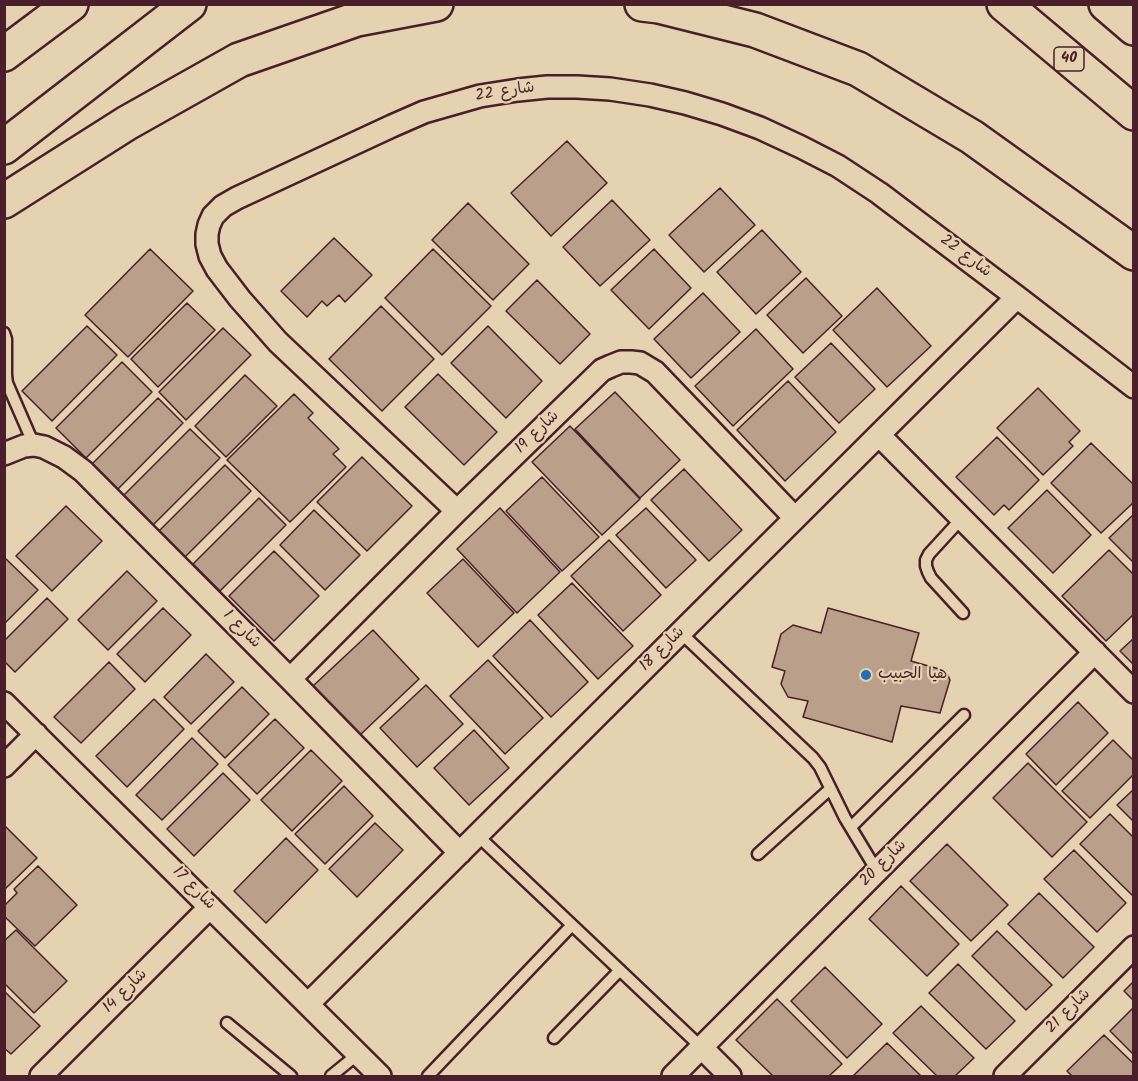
<!DOCTYPE html>
<html>
<head>
<meta charset="utf-8">
<style>
	body { margin:0 }
	#map { position:relative; width:1138px; height:1081px; overflow:hidden; background:#e5d2b0; font-family:Kalam,sans-serif }
	canvas { display:block }
	.frame { position:absolute; inset:0; border:6px solid #4a1f2b; pointer-events:none }
</style>
</head>
<body>
<div id="map">
<canvas width="1138" height="1081"></canvas>
<div class="frame"></div>
</div>
<script>
const c = document.querySelector('canvas').getContext('2d');
c.lineJoin = 'round';
function fill(path, color) { c.fillStyle = color; c.fill(path, 'evenodd'); }
const toPath = rows => new Path2D(rows.map(r => 'M' + r).join(''));
function strokePath(path, color, width, dash) { c.strokeStyle = color; c.lineWidth = width; c.lineCap = dash ? 'butt' : 'round'; c.setLineDash(dash || []); c.stroke(path); }
function drawText(font, color, halo, rows, align = 'center') {
  c.font = font + ' Kalam,"Playpen Sans Arabic",sans-serif'; c.lineWidth = 4.5; c.setLineDash([]); c.textBaseline = 'middle'; c.strokeStyle = halo; c.fillStyle = color; for (const [text, x, y, turn = 0] of rows) {
    c.save(); c.translate(x, y); c.rotate((+turn || 0) * Math.PI / 180); c.textAlign = isNaN(turn) ? turn : align; if (halo) c.strokeText(text, 0, 0); c.fillText(text, 0, 0); c.restore();
  }
}
const building = toPath([
	[567,141,607,183,551,236,511,193,567,141],
	[720,188,755,225,704,272,669,235,720,188],
	[612,200,650,240,600,286,563,247,612,200],
	[468,203,529,264,493,300,432,240,468,203],
	[762,230,801,272,756,314,717,272,762,230],
	[334,238,372,275,345,302,339,295,327,306,322,301,307,317,281,291,334,238],
	[150,249,193,291,128,357,85,315,150,249],
	[433,249,491,306,442,355,385,298,433,249],
	[654,249,691,288,649,329,611,290,654,249],
	[806,278,842,316,803,353,767,315,806,278],
	[537,280,590,334,560,364,506,311,537,280],
	[877,288,931,346,887,387,833,330,877,288],
	[703,293,740,332,691,378,654,339,703,293],
	[187,303,215,330,158,387,131,359,187,303],
	[381,306,434,359,382,411,329,359,381,306],
	[87,326,117,355,52,421,22,391,87,326],
	[488,326,542,381,506,418,451,363,488,326],
	[223,328,251,355,186,420,159,392,223,328],
	[756,329,793,369,733,426,695,386,756,329],
	[831,343,875,389,839,423,795,377,831,343],
	[122,362,152,392,86,458,56,428,122,362],
	[438,374,497,432,464,465,405,407,438,374],
	[245,375,277,406,226,457,195,426,245,375],
	[788,381,836,432,785,481,737,430,788,381],
	[1038,388,1080,431,1069,442,1073,446,1043,475,997,428,1038,388],
	[615,392,680,460,640,498,575,429,615,392],
	[294,394,313,413,308,418,339,449,333,454,346,467,290,522,227,460,294,394],
	[158,398,183,423,117,490,91,465,158,398],
	[570,426,640,499,602,535,532,462,570,426],
	[190,429,220,458,152,526,123,496,190,429],
	[997,437,1039,480,1009,510,1004,505,994,515,956,477,997,437],
	[1091,443,1134,485,1134,502,1101,533,1051,483,1091,443],
	[362,457,412,506,367,551,317,502,362,457],
	[225,465,251,491,185,557,159,531,225,465],
	[684,469,742,530,709,561,651,500,684,469],
	[542,477,599,537,562,571,506,511,542,477],
	[1047,490,1091,535,1053,573,1008,528,1047,490],
	[259,498,286,525,220,591,193,564,259,498],
	[66,506,102,541,52,591,16,556,66,506],
	[500,508,560,572,517,613,457,549,500,508],
	[646,508,696,560,666,588,616,535,646,508],
	[314,510,360,555,325,590,280,545,314,510],
	[1134,514,1134,563,1109,538,1134,514],
	[609,540,661,595,623,631,571,576,609,540],
	[1109,550,1134,575,1134,614,1106,641,1062,596,1109,550],
	[274,551,319,596,274,641,229,596,274,551],
	[4,557,38,590,4,624,4,557],
	[463,559,514,613,478,647,427,593,463,559],
	[127,571,157,601,108,650,78,620,127,571],
	[572,583,633,646,598,679,538,615,572,583],
	[47,598,68,619,15,672,4,661,4,641,47,598],
	[163,608,191,635,145,682,117,654,163,608],
	[828,608,919,633,911,661,946,671,950,680,940,713,901,706,892,742,803,717,808,701,788,697,781,684,785,671,772,667,781,634,793,625,821,633,828,608],
	[530,620,588,682,551,717,493,656,530,620],
	[373,630,419,679,360,735,313,686,373,630],
	[1134,638,1134,665,1120,651,1134,638],
	[206,654,234,682,191,724,164,697,206,654],
	[488,660,543,718,505,754,450,696,488,660],
	[109,662,135,689,81,743,54,717,109,662],
	[426,685,463,724,417,767,380,728,426,685],
	[242,687,269,714,225,758,198,731,242,687],
	[154,699,184,729,127,787,96,756,154,699],
	[1078,702,1108,733,1056,785,1026,754,1078,702],
	[275,719,304,748,257,794,228,765,275,719],
	[474,730,509,768,469,805,434,768,474,730],
	[192,738,218,764,162,820,136,795,192,738],
	[1113,740,1134,761,1134,774,1090,818,1062,791,1113,740],
	[311,750,342,781,292,831,261,800,311,750],
	[1028,763,1087,822,1052,857,993,798,1028,763],
	[223,773,250,800,194,856,167,829,223,773],
	[344,786,373,816,325,864,295,834,344,786],
	[1134,789,1134,822,1117,805,1134,789],
	[1110,814,1134,838,1134,897,1080,844,1110,814],
	[375,823,403,850,357,897,329,869,375,823],
	[4,825,37,858,4,890,4,825],
	[286,838,318,870,266,923,234,891,286,838],
	[947,844,1008,905,971,941,910,881,947,844],
	[1074,850,1126,903,1097,932,1044,879,1074,850],
	[38,866,77,905,35,946,4,916,4,906,17,893,14,889,38,866],
	[901,886,959,944,927,976,869,919,901,886],
	[1039,893,1094,947,1063,978,1008,924,1039,893],
	[16,930,67,981,34,1013,4,983,4,941,16,930],
	[997,931,1052,985,1026,1010,972,956,997,931],
	[958,964,1015,1021,986,1049,929,993,958,964],
	[825,967,882,1024,847,1058,791,1001,825,967],
	[1133,982,1134,982,1134,1001,1124,991,1133,982],
	[4,991,40,1026,11,1054,4,1048,4,991],
	[777,999,842,1064,829,1076,773,1076,736,1040,777,999],
	[921,1006,974,1058,955,1076,937,1076,893,1033,921,1006],
	[1134,1007,1134,1055,1110,1031,1134,1007],
	[1104,1035,1134,1064,1134,1076,1072,1076,1067,1071,1104,1035],
	[887,1043,921,1076,856,1076,854,1075,887,1043]
]);
const service = toPath([
	[4,333,6,339,6,375,7,383,34,445],
	[962,518,929,554,926,560,926,566,928,572,931,578,963,613],
	[681,633,813,758,820,767,845,818,877,871],
	[851,827,964,715],
	[477,835,701,1047],
	[758,854,830,789],
	[227,1023,291,1076],
	[554,1038,620,970],
	[331,1076,358,1054],
	[428,1076,572,925]
]);
const minor = toPath([
	[879,435,1134,692],
	[4,454,24,446,34,445,44,447,64,457,83,471,290,679,460,853],
	[457,511,278,342,240,299,217,269,210,256,207,244,207,234,209,225,213,216,223,206,237,198,392,126,424,112,480,96,518,90,547,87,577,87,610,89,650,95,685,103,722,114,760,128,801,147,838,166,879,193,1017,297,1134,387],
	[290,679,457,511,602,370,611,366,621,362,631,362,640,363,655,372,795,518],
	[4,703,380,1076],
	[4,766,36,734],
	[308,1004,1017,297],
	[701,1047,730,1076],
	[41,1076,210,907],
	[673,1076,1095,652],
	[1005,1076,1134,947]
]);
const motorway = toPath([
	[642,4,659,6,755,30,858,69,972,137,1134,253],
	[1004,4,1134,113],
	[1106,4,1134,28],
	[4,54,71,4],
	[4,147,189,4],
	[4,201,127,123,239,60,357,19,436,4]
]);
const markers = [
	[866,675,6,"#1f6fb2"]
];
const shields = [
	[1069,59,30]
];
const shieldNames = [
	["40",1069,59]
];
const streetNames = [
	["شارع 22",505,93,-9],
	["شارع 22",965,257,37],
	["شارع 19",538,433,-44],
	["شارع 1",241,630,45],
	["شارع 18",663,650,-45],
	["شارع 20",884,864,-45],
	["شارع 17",193,889,45],
	["شارع 14",126,992,-45],
	["شارع 21",1069,1012,-45]
];
const poiNames = [
	["هيا الحبيب",878,675]
];
fill(building, '#baa08b');
strokePath(building, '#4a1f2b', 1.5);
strokePath(service, '#4a1f2b', 15);
strokePath(minor, '#4a1f2b', 26);
strokePath(motorway, '#4a1f2b', 38);
strokePath(service, '#e5d2b0', 10);
strokePath(minor, '#e5d2b0', 21);
strokePath(motorway, '#e5d2b0', 33);
for (const [x, y, r, color] of markers) { const dot = new Path2D(); dot.arc(x, y, r, 0, 2 * Math.PI); c.fillStyle = color; c.fill(dot); strokePath(dot, '#e5d2b0', 2); }
for (const [x, y, w] of shields) { const box = new Path2D(); box.roundRect(x - w / 2, y - 12, w, 24, 4.5); c.fillStyle = '#e5d2b0'; c.fill(box); strokePath(box, '#4a1f2b', 1.5); }
drawText('bold 15px', '#4a1f2b', null, shieldNames);
drawText('16px', '#4a1f2b', '#e5d2b0', streetNames);
drawText('16px', '#4a1f2b', '#e5d2b0', poiNames, 'left');
</script>
</body>
</html>
